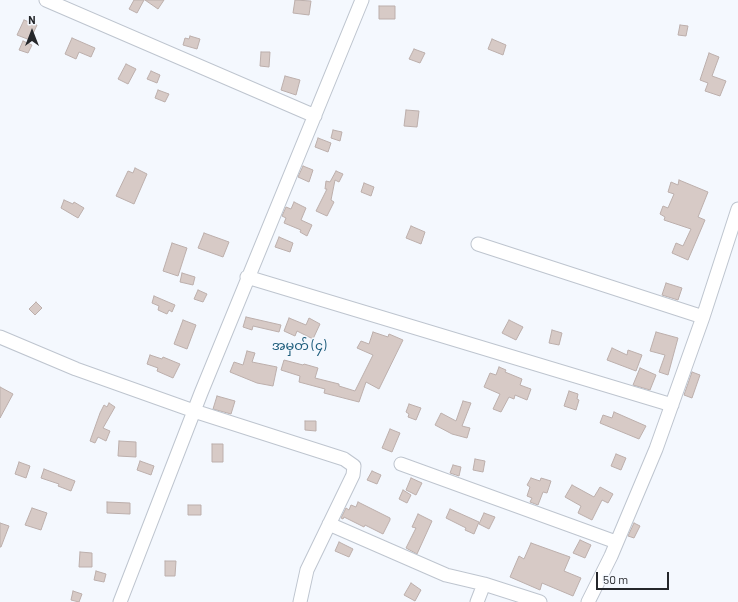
<!DOCTYPE html>
<html>
<head>
<meta charset="utf-8">
<style>
	body { margin:0 }
	#map { position:relative; width:738px; height:602px; overflow:hidden; background:#f4f8fe; font-family:Barlow,sans-serif }
	canvas { display:block }
	.north { position:absolute; left:12px; top:12px; width:40px; height:40px; -webkit-text-stroke:3px #f4f8fe; paint-order:stroke; rotate:0deg; font-size:11px; font-weight:700; line-height:16px; text-align:center; color:#25272b }
	.north::after { content:''; display:block; margin:auto; width:14px; height:18px; background:#25272b; clip-path:polygon(50% 0,100% 100%,50% 72%,0 100%) }
	.scale { position:absolute; left:596px; top:572px; width:73px; height:18px; box-sizing:border-box; border:2px solid #25272b; border-top:0; padding-left:5px; font-size:12px; line-height:14px; white-space:nowrap; color:#25272b; -webkit-text-stroke:3px #f4f8fe; paint-order:stroke }
</style>
</head>
<body>
<div id="map">
<canvas width="738" height="602"></canvas>
<div class="north">N</div>
<div class="scale">50 m</div>
</div>
<script>
const c = document.querySelector('canvas').getContext('2d');
c.lineJoin = 'round';
function fill(path, color) { c.fillStyle = color; c.fill(path, 'evenodd'); }
const toPath = rows => new Path2D(rows.map(r => 'M' + r).join(''));
function strokePath(path, color, width, dash) { c.strokeStyle = color; c.lineWidth = width; c.lineCap = dash ? 'butt' : 'round'; c.setLineDash(dash || []); c.stroke(path); }
function drawText(font, color, halo, rows, align = 'center') {
  c.font = font + ' Barlow,"Noto Sans Myanmar",sans-serif'; c.lineWidth = 3; c.setLineDash([]); c.textBaseline = 'middle'; c.strokeStyle = halo; c.fillStyle = color; for (const [text, x, y, turn = 0] of rows) {
    c.save(); c.translate(x, y); c.rotate((+turn || 0) * Math.PI / 180); c.textAlign = isNaN(turn) ? turn : align; if (halo) c.strokeText(text, 0, 0); c.fillText(text, 0, 0); c.restore();
  }
}
const building = toPath([
	[134,0,144,0,137,13,129,9,134,0],
	[145,0,164,0,158,9,145,0],
	[295,0,311,1,309,15,293,13,295,0],
	[379,6,395,6,395,19,379,19,379,6],
	[24,20,37,25,30,40,17,35,24,20],
	[680,25,688,26,686,36,678,35,680,25],
	[190,36,200,39,197,49,183,45,185,38,189,39,190,36],
	[72,38,95,48,91,57,79,52,76,59,65,54,72,38],
	[492,39,506,45,503,55,488,49,492,39],
	[23,41,32,45,28,53,19,50,23,41],
	[414,49,425,53,420,63,409,59,414,49],
	[261,52,270,52,269,67,260,66,261,52],
	[709,53,719,57,712,76,726,81,720,96,705,91,708,83,700,80,709,53],
	[126,64,136,69,128,84,118,79,126,64],
	[151,71,160,75,157,83,147,79,151,71],
	[285,76,300,80,296,95,281,90,285,76],
	[158,90,169,94,165,102,155,98,158,90],
	[406,110,419,111,417,127,404,126,406,110],
	[333,130,342,132,340,141,331,138,333,130],
	[318,138,331,143,328,152,315,147,318,138],
	[303,166,313,170,309,182,298,177,303,166],
	[135,168,147,174,134,204,116,196,128,171,133,173,135,168],
	[336,171,343,174,339,182,335,180,331,200,334,202,327,216,316,211,327,189,325,189,326,181,330,182,336,171],
	[679,180,708,192,698,217,705,220,688,260,672,253,676,243,683,246,691,229,664,220,665,217,660,214,663,206,668,208,674,194,668,192,671,182,678,185,679,180],
	[364,183,374,187,371,196,361,192,364,183],
	[64,200,73,204,74,202,84,208,78,218,61,208,64,200],
	[294,202,306,208,301,220,312,225,307,236,300,232,301,230,284,223,286,218,282,216,286,207,291,209,294,202],
	[411,226,425,232,421,244,406,238,411,226],
	[204,233,229,242,223,257,198,248,204,233],
	[279,237,293,243,290,252,275,247,279,237],
	[172,243,187,248,178,276,163,271,172,243],
	[182,273,195,277,193,285,180,282,182,273],
	[666,283,682,288,678,300,662,295,666,283],
	[198,290,207,294,203,302,194,299,198,290],
	[154,296,175,305,172,312,169,310,167,314,158,310,159,306,152,303,154,296],
	[36,302,42,308,35,315,29,309,36,302],
	[246,317,281,325,279,332,253,326,252,330,243,327,246,317],
	[289,318,306,325,309,318,320,324,313,339,297,331,295,336,284,331,289,318],
	[183,320,196,325,187,349,174,344,183,320],
	[509,320,523,327,516,340,502,333,509,320],
	[552,330,562,333,559,345,549,343,552,330],
	[373,332,388,337,389,334,403,340,379,389,366,382,359,402,324,393,325,389,299,382,300,376,281,370,284,360,303,365,304,364,318,368,315,378,339,384,339,386,355,391,373,355,357,348,361,341,369,344,373,332],
	[656,332,678,338,668,375,659,372,665,355,650,351,656,332],
	[612,348,627,355,628,350,642,355,636,371,607,360,612,348],
	[247,351,255,353,252,362,277,367,273,386,257,383,230,372,234,362,243,365,247,351],
	[150,355,162,359,163,357,180,364,173,378,157,371,158,368,147,364,150,355],
	[499,367,506,370,505,372,522,379,520,385,531,389,527,400,515,395,514,399,509,397,501,412,493,409,500,394,484,387,490,373,496,375,499,367],
	[640,368,656,375,650,390,633,385,640,368],
	[692,372,700,375,692,398,684,395,692,372],
	[0,387,13,394,0,418,0,387],
	[569,391,578,394,577,399,579,400,576,410,564,406,569,391],
	[217,396,235,401,231,414,213,409,217,396],
	[463,401,471,403,462,426,470,428,467,438,452,434,435,425,441,413,456,421,463,401],
	[109,403,115,407,103,428,110,431,106,441,98,437,95,443,90,441,100,413,104,405,107,407,109,403],
	[409,404,421,408,416,420,408,417,409,414,406,412,409,404],
	[614,412,646,426,639,439,600,423,603,415,612,418,614,412],
	[305,421,316,421,316,431,305,430,305,421],
	[390,429,400,433,392,452,382,448,390,429],
	[119,441,136,442,136,457,118,456,119,441],
	[212,444,223,444,223,462,212,462,212,444],
	[616,454,626,458,621,470,611,466,616,454],
	[475,459,485,461,483,472,473,470,475,459],
	[140,461,154,466,151,475,137,470,140,461],
	[19,462,30,466,26,478,15,474,19,462],
	[453,465,461,467,459,476,450,473,453,465],
	[44,469,75,481,71,491,58,486,59,484,41,478,44,469],
	[372,471,381,475,377,484,367,480,372,471],
	[411,478,422,483,416,495,406,490,411,478],
	[531,478,540,481,541,478,551,481,547,493,543,492,538,505,530,502,532,498,527,496,530,487,527,485,531,478],
	[572,485,594,497,600,487,613,494,608,503,602,500,592,520,578,513,581,506,565,497,572,485],
	[403,490,411,495,407,503,399,499,403,490],
	[107,502,130,503,130,514,107,513,107,502],
	[358,502,390,518,390,520,383,534,365,525,364,527,344,517,343,519,341,518,346,508,349,510,351,505,356,507,358,502],
	[188,505,201,505,201,515,188,515,188,505],
	[32,508,47,513,41,530,25,525,32,508],
	[450,509,479,522,474,534,465,530,466,528,446,518,450,509],
	[484,513,495,517,489,529,479,524,484,513],
	[418,514,432,521,417,554,406,548,416,528,412,527,418,514],
	[0,523,9,526,1,547,0,547,0,523],
	[634,523,640,526,634,538,628,536,634,523],
	[580,540,591,545,585,558,573,553,580,540],
	[339,542,353,549,349,557,335,551,339,542],
	[531,543,570,557,564,571,581,578,573,596,542,583,540,590,510,577,519,556,524,559,531,543],
	[80,552,92,553,92,567,79,567,80,552],
	[165,561,176,561,175,576,165,576,165,561],
	[96,571,106,574,104,582,94,580,96,571],
	[411,583,421,590,415,601,404,595,411,583],
	[73,591,82,594,79,602,71,600,73,591]
]);
const minor = toPath([
	[46,0,315,116],
	[478,244,703,317],
	[247,277,672,405],
	[0,337,76,369,194,411,344,459,354,466,353,475,307,570,300,602],
	[401,464,616,542],
	[329,524,446,575,484,584,540,602],
	[120,602,201,393,362,0],
	[477,602,484,584],
	[588,602,611,556,656,449,703,317,738,209]
]);
const quarterNames = [
	["အမှတ် (၄)",299,346]
];
fill(building, '#d7cac6');
strokePath(building, '#bcafac', 1);
strokePath(minor, '#bec5cf', 15);
strokePath(minor, '#fff', 13);
drawText('13px', '#1e5d7c', '#f4f8fe', quarterNames);
</script>
</body>
</html>
